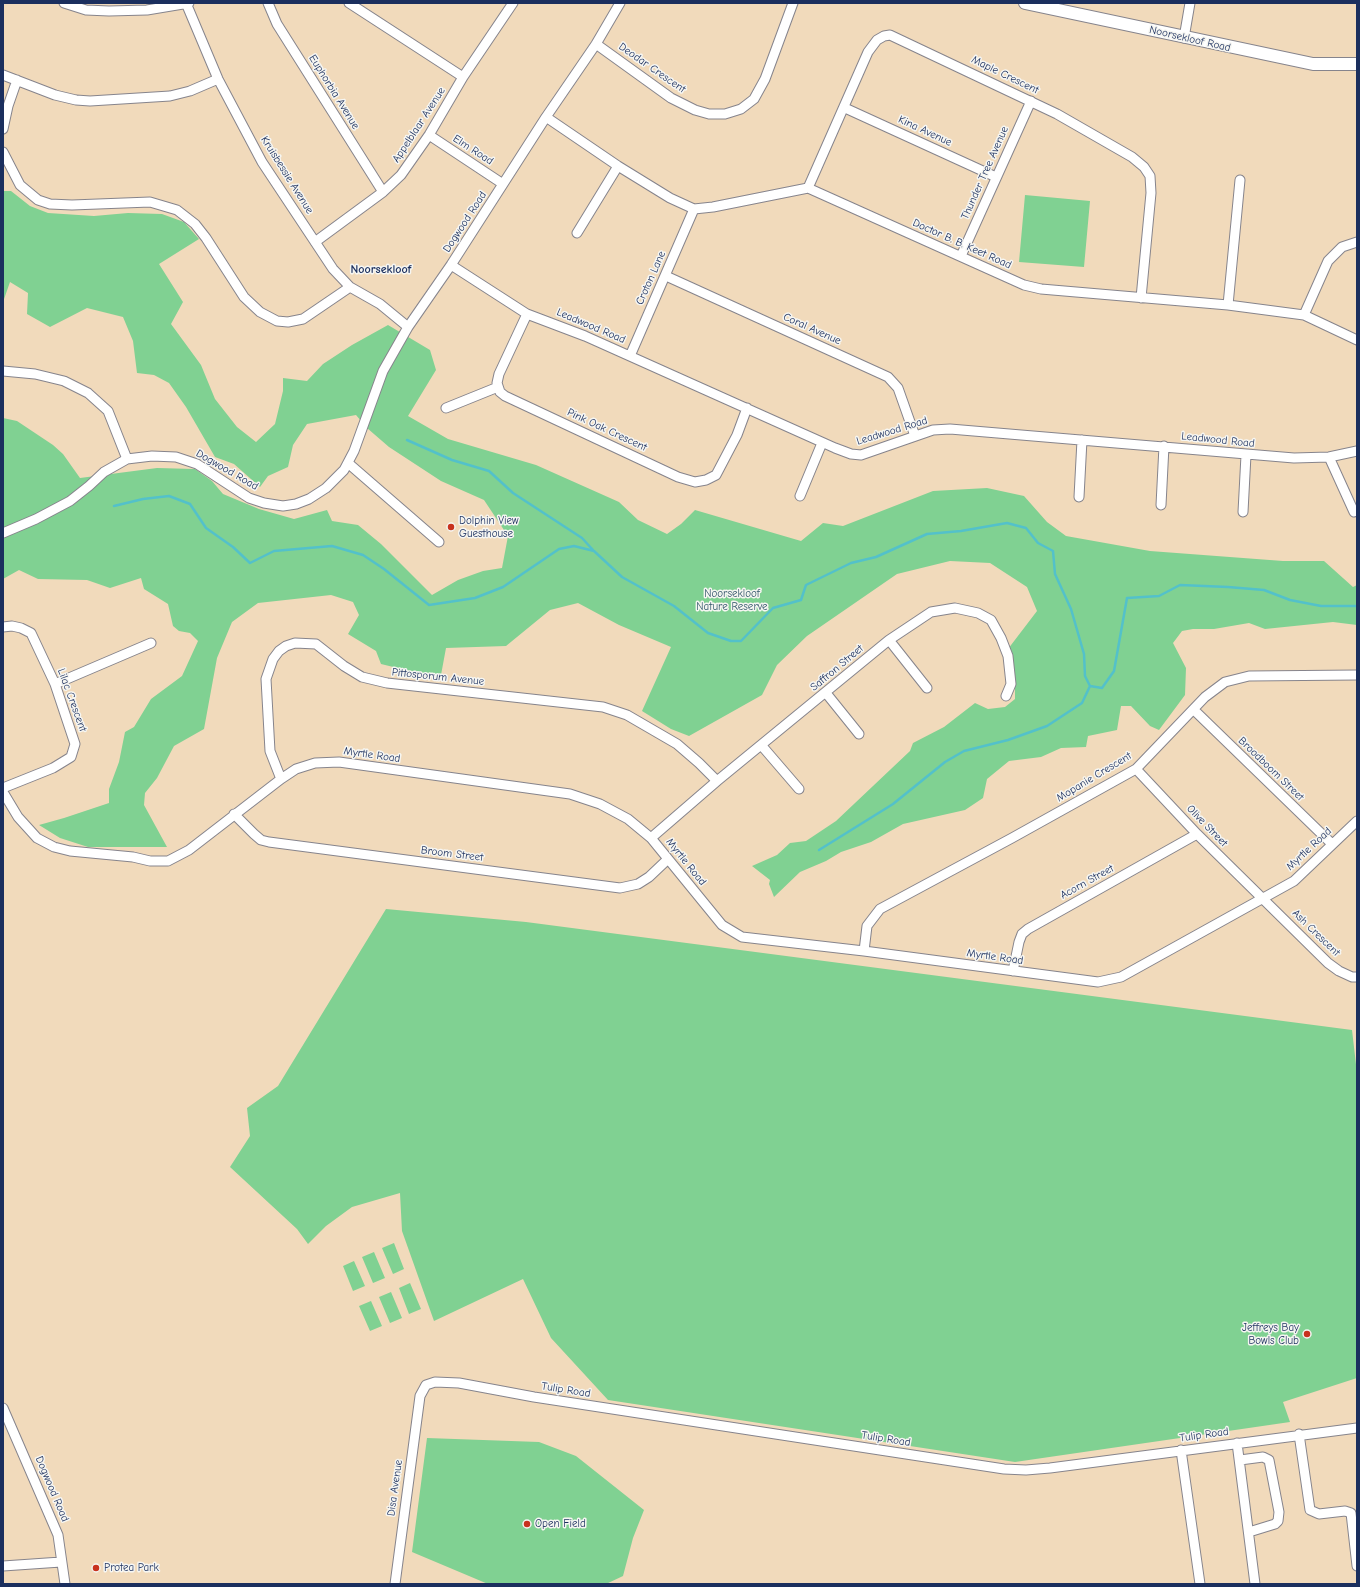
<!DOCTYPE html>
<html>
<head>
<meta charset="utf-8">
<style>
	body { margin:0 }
	#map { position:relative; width:1360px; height:1587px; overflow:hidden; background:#f1dabb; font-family:"Comic Neue",sans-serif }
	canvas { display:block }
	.frame { position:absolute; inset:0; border:4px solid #1b2f5e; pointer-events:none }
</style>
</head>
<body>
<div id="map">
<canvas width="1360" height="1587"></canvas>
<div class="frame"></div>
</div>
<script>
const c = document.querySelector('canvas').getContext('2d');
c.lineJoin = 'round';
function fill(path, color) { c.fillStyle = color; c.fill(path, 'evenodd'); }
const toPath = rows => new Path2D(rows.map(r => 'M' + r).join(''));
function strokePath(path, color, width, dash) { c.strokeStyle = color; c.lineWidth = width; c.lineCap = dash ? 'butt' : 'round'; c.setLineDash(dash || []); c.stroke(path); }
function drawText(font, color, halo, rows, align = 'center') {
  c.font = font + ' "Comic Neue",sans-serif'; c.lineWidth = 3; c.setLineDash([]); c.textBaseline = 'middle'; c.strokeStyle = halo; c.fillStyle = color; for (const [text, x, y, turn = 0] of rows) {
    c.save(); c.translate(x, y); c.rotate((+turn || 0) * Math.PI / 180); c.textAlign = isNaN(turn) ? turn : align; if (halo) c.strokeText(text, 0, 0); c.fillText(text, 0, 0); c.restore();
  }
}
const green = toPath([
	[3,191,11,191,30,206,48,213,94,216,128,213,162,214,184,222,199,239,159,264,183,302,171,324,201,365,215,399,237,427,256,442,275,424,283,391,283,378,307,381,323,364,352,345,388,325,430,350,436,370,408,416,448,439,536,465,619,502,638,520,667,534,681,524,695,510,801,541,823,523,843,526,933,491,987,488,1024,496,1047,522,1066,536,1150,551,1283,561,1324,561,1353,587,1357,585,1357,625,1333,622,1265,629,1249,623,1214,629,1193,629,1182,631,1173,643,1186,668,1185,695,1159,730,1150,726,1131,706,1121,706,1117,730,1088,736,1086,747,1061,748,1041,757,1009,761,987,779,983,798,965,810,903,824,871,842,841,852,826,861,800,872,774,897,769,884,770,880,752,866,777,855,790,843,806,841,836,821,910,751,913,743,944,727,975,703,988,709,1005,707,1015,699,1015,682,1008,649,1037,611,1027,587,990,563,950,561,897,574,807,636,777,665,762,695,689,736,671,729,642,711,671,647,619,625,578,603,550,610,506,646,446,648,441,675,422,674,381,664,376,651,348,634,359,615,353,602,331,595,258,603,232,622,217,658,204,729,174,746,157,778,145,793,144,805,167,847,88,847,60,838,39,825,64,818,109,803,109,789,119,762,125,732,134,727,151,699,182,676,198,641,190,633,179,631,173,626,168,604,144,589,141,578,110,588,87,580,38,579,19,570,3,579,3,418,17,421,53,445,63,454,80,478,157,468,195,469,212,481,223,494,259,509,294,519,327,510,332,521,358,525,381,544,432,595,458,580,483,571,502,568,508,536,484,500,441,481,389,447,367,428,356,415,307,424,293,445,288,467,268,476,260,487,234,464,215,457,186,407,169,383,154,375,137,373,133,341,123,317,87,308,50,327,27,314,28,293,10,282,3,302],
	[1025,195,1090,201,1084,267,1019,262],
	[386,909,526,922,1352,1030,1357,1073,1357,1378,1283,1402,1290,1422,1015,1462,608,1400,551,1338,523,1279,434,1321,402,1231,400,1193,352,1207,326,1226,308,1244,297,1229,230,1167,250,1136,247,1108,278,1086],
	[394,1243,404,1269,393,1274,382,1248],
	[374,1252,385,1278,373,1283,362,1257],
	[354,1261,365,1286,353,1291,343,1266],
	[410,1283,421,1309,409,1314,399,1288],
	[391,1292,402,1318,390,1323,379,1297],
	[371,1301,382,1326,370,1331,359,1306],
	[427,1438,539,1442,576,1456,644,1510,633,1538,623,1576,606,1584,488,1584,412,1552]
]);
const stream = toPath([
	[407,440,452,460,489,471,513,493,582,538,593,550],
	[114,506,143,499,169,496,190,504,206,528,233,547,250,563,274,551,332,546,363,555,384,569,429,605,475,598,503,587,559,549,574,546,594,551,622,577,674,606,708,633,731,641,741,641,773,608,801,600,806,585,851,563,876,557,927,534,961,531,1007,523,1026,528,1038,543,1053,551,1055,574,1071,609,1084,654,1085,676,1090,686,1102,688,1114,671,1127,598,1159,596,1180,585,1228,587,1264,590,1290,600,1321,606,1357,606],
	[819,850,893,804,945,762,964,751,1008,740,1047,726,1082,703,1090,686]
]);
const minor = toPath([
	[64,3,86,10,109,11,147,10,189,3],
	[186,3,218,79,262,162,333,269,350,287,380,304,408,327],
	[268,3,277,24,383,192],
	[349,3,463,77],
	[1184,38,1190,3],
	[596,44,671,98,695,110,709,114,725,114,741,109,754,99,765,79,793,3],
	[3,75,55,95,76,100,90,101,170,96,190,91,218,79],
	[845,108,996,177],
	[546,117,618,166,670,198,694,209],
	[3,129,8,106,17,80],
	[429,135,503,184],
	[3,152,20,185,38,200,50,204,72,205,150,202,177,210,195,224,206,238,244,297,260,312,277,321,288,322,303,319,350,287],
	[808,188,868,52,877,40,884,36,890,35,1057,114,1132,157,1144,167,1150,176,1151,193,1141,298],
	[694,209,713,207,808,188,1024,285,1041,289,1228,305,1304,315,1357,340],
	[577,233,618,166],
	[315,242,383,192,401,175,429,135,463,77,513,3],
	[961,256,1031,101],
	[451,265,527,314,585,336,835,448,851,454,861,455,933,430,950,429,1294,458,1329,457,1357,451],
	[666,276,888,377,898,388,915,436],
	[1228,305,1240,180],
	[527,314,499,374,497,383,500,392,505,396,678,477,695,482,706,480,716,475,737,435,747,408],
	[1304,315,1328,261,1342,247,1357,242],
	[630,356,694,209],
	[3,371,35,374,64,381,88,393,108,411,127,459],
	[446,408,498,387],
	[1329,457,1354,512],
	[348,463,439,542],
	[800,496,822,443],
	[1079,497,1082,440],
	[1161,505,1164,446],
	[1243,512,1246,455],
	[3,533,36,519,70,501,89,486,104,472,127,459,152,456,176,457,197,464,249,498,264,503,283,506,296,504,309,499,326,488,344,470,354,451,383,371,408,327,451,265,546,117,596,44,620,3],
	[3,627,12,626,21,628,31,633,55,684,75,744,71,757,53,768,3,788],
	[889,640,927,688],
	[55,684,151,643],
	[826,693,859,734],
	[1194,710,1332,844],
	[762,746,799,789],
	[1136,769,1197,834,1328,963,1339,971,1352,977,1357,977],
	[281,779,270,751,266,679,273,659,279,651,286,646,295,643,316,644,344,666,362,677,387,683,603,707,627,715,677,744,699,763,717,781],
	[3,792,18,817,37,838,54,847,70,851,133,857,150,861,168,861,189,850,281,779,296,769,315,763,339,762,570,794,600,804,628,819,651,838,722,925,742,937,864,951,1098,982,1121,977,1294,881,1357,821],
	[234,814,254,834,261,840,269,842,620,888,638,884,649,877,668,859],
	[651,838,717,781,889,640,931,612,955,608,978,613,991,620,1001,638,1008,656,1011,684,1006,696],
	[864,951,867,926,880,909,1012,838,1136,769,1205,697,1225,682,1249,676,1357,675],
	[1013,971,1019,942,1022,934,1028,929,1197,834],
	[3,1408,58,1535,65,1584],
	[1299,1434,1310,1510,1319,1514,1345,1511,1351,1513,1357,1566],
	[1237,1443,1255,1584],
	[1181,1450,1200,1584],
	[1240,1460,1263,1457,1269,1460,1279,1512,1278,1521,1275,1524,1249,1532],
	[3,1566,61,1562],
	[395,1584,420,1396,426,1385,435,1382,459,1383,534,1397,1004,1469,1026,1470,1050,1468,1357,1428]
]);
const tertiary = toPath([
	[1025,3,1313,64,1357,64]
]);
const markers = [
	[451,527,4,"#c8321e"],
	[1307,1334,4,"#c8321e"],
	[527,1524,4,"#c8321e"],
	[96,1568,4,"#c8321e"]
];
const streetNames = [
	["Noorsekloof Road",1190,39,13],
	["Deodar Crescent",652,68,35],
	["Maple Crescent",1005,75,26],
	["Euphorbia Avenue",334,92,58],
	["Appelblaar Avenue",419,125,-57],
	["Kina Avenue",925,131,25],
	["Elm Road",473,150,33],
	["Thunder Tree Avenue",985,173,-66],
	["Kruisbessie Avenue",287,175,58],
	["Dogwood Road",465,222,-57],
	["Doctor B. B. Keet Road",962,244,24],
	["Croton Lane",651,278,-66],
	["Leadwood Road",591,326,23],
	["Coral Avenue",812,329,24],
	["Pink Oak Crescent",607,430,25],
	["Leadwood Road",892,431,-17],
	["Leadwood Road",1218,440,6],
	["Dogwood Road",227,470,30],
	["Saffron Street",837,668,-40],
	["Pittosporum Avenue",438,677,6],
	["Lilac Crescent",72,700,70],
	["Myrtle Road",372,755,8],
	["Broodboom Street",1271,769,44],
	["Mopanie Crescent",1094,777,-31],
	["Olive Street",1207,826,46],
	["Myrtle Road",1309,849,-43],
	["Broom Street",452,854,7],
	["Myrtle Road",686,862,51],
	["Acorn Street",1087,882,-29],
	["Ash Crescent",1316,933,44],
	["Myrtle Road",995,957,8],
	["Tulip Road",566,1390,9],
	["Tulip Road",1204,1435,-8],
	["Tulip Road",886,1439,9],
	["Disa Avenue",395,1488,-82],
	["Dogwood Road",52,1489,67]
];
const poiNames = [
	["Dolphin View",459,521],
	["Guesthouse",459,534],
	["Jeffreys Bay",1299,1328,"right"],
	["Bowls Club",1299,1341,"right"],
	["Open Field",535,1524],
	["Protea Park",104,1568]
];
const parkNames = [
	["Noorsekloof",732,594],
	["Nature Reserve",732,607]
];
const neighbourhoodNames = [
	["Noorsekloof",381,270]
];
fill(green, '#80d192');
strokePath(stream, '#53c1ca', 2.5);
strokePath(minor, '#86848c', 11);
strokePath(tertiary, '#86848c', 14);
strokePath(minor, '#fff', 9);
strokePath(tertiary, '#fff', 12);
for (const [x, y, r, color] of markers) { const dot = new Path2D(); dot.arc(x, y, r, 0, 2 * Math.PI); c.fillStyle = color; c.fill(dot); strokePath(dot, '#f6f6f2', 1.5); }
drawText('11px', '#1b2f5e', '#f6f6f2', streetNames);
drawText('11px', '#1b2f5e', '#f6f6f2', poiNames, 'left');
drawText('11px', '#34586b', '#f6f6f2', parkNames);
drawText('bold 12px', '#1b2f5e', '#f6f6f2', neighbourhoodNames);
</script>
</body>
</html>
